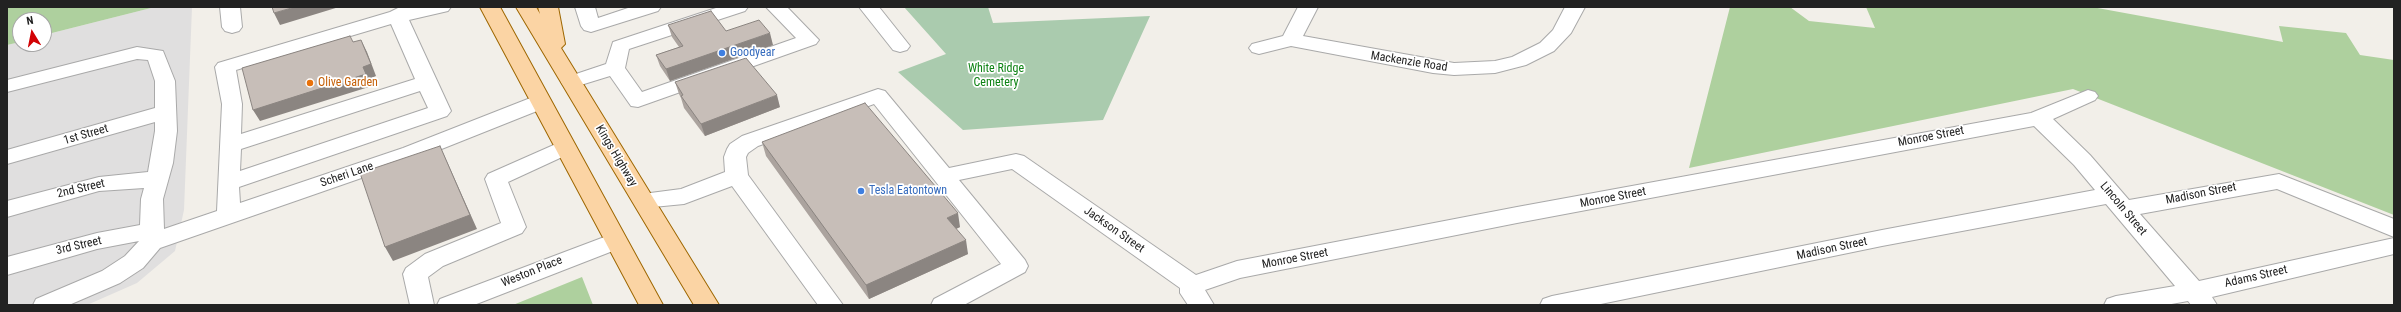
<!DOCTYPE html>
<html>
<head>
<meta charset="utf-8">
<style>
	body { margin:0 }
	#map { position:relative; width:2401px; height:312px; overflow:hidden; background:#f2efe9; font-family:"Roboto Condensed",sans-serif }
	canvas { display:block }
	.frame { position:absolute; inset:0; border:8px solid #222; pointer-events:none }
	.north { position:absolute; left:12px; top:12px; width:40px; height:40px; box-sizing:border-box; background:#fff; border:1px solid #a7a7a7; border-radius:50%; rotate:350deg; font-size:11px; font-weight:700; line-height:16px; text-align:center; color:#222 }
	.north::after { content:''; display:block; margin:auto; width:14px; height:18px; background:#d20205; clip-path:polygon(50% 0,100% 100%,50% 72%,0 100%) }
</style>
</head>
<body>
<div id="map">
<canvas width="2401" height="312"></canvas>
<div class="frame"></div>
<div class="north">N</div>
</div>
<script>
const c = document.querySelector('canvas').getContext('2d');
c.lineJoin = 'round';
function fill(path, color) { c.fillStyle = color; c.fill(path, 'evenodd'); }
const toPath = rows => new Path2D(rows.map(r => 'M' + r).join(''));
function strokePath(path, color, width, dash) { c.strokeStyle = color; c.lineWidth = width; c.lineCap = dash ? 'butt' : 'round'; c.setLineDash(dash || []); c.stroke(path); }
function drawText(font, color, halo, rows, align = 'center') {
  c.font = font + ' "Roboto Condensed",sans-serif'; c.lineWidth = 3.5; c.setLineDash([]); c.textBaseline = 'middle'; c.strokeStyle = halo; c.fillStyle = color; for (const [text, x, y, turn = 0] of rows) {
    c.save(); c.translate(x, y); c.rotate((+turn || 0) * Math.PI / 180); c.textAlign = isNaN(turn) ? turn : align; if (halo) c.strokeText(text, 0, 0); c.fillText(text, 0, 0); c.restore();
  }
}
const residential = toPath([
	[155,7,192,7,184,210,175,251,137,283,87,305,7,305,7,45,20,42,20,44,44,44,44,35]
]);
const forest = toPath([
	[7,7,155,7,44,35,44,20,20,20,20,42,7,45],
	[1730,7,1790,7,1809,21,1875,28,1866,7,2092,7,2283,42,2279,26,2346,33,2360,55,2394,60,2394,215,2073,89,1689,168],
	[582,277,593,305,513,305]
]);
const cemetery = toPath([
	[904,7,988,7,993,23,1150,16,1103,120,963,130,898,72,946,54]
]);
const minor = toPath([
	[220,7,240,7,242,27,239,31,232,33,225,31,222,27,220,7],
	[400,7,451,7,448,11,409,20,451,111,447,116,239,187,240,203,403,148,533,97,540,96,547,97,550,102,547,107,419,158,160,248,143,268,120,283,69,305,33,305,36,299,102,271,125,256,139,241,97,249,7,275,7,257,97,233,140,225,141,199,144,188,99,191,7,217,7,201,99,177,148,172,155,131,155,122,7,164,7,150,155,108,155,81,148,60,137,59,7,92,7,80,137,47,163,51,175,81,177,131,173,163,163,199,164,229,217,211,222,104,215,67,218,63,390,12,400,7],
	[391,24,415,79,241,134,242,104,236,70,391,24],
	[420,91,428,108,240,171,241,149,420,91],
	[575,7,595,7,598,18,631,7,661,7,658,11,591,32,584,30,581,26,575,7],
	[719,7,748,7,745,11,629,49,625,68,642,92,796,38,766,7,787,7,819,40,816,44,638,107,631,106,610,76,571,88,564,86,561,82,564,78,606,64,613,42,719,7],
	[859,7,879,7,910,46,907,50,900,52,893,50,859,7],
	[1298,7,1318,7,1303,36,1454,63,1495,61,1512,57,1540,43,1553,30,1565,7,1585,7,1571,33,1554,51,1526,65,1495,73,1454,75,1433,73,1291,46,1259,54,1252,52,1249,48,1252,44,1283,36,1298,7],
	[878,89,885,91,949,168,1016,154,1024,156,1196,275,1237,261,1517,207,2031,113,2088,90,2095,92,2098,96,2095,100,2053,119,2090,155,2129,200,2279,174,2394,219,2394,237,2277,189,2140,214,2199,281,2394,238,2394,254,2212,297,2217,305,2191,305,2188,301,2166,305,2104,305,2107,299,2116,296,2175,286,2106,204,1882,246,1596,305,1540,305,1543,299,1552,296,1882,230,2095,190,2074,165,2034,126,1517,223,1240,278,1205,290,1214,305,1188,305,1180,293,1180,288,1012,169,959,180,1025,260,1028,266,1025,272,964,305,931,305,934,299,1001,264,874,104,758,146,748,153,746,157,748,175,843,305,818,305,732,186,684,204,643,208,635,205,632,200,635,195,681,189,725,172,724,157,727,149,730,144,742,136,878,89],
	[565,140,573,142,576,147,573,152,508,182,526,227,522,233,443,266,428,277,434,305,410,305,403,274,406,268,425,254,501,223,485,179,488,174,565,140],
	[615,233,623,235,627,241,623,247,474,305,437,305,440,299,615,233]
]);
const major = toPath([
	[480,7,500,7,663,305,639,305,480,7],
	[516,7,536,7,540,14,538,7,558,7,565,44,561,48,719,305,694,305,516,7]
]);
const wall = toPath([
	[668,25,726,31,773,45,670,81,660,66,656,55,679,47,672,37],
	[675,82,780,107,705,136,684,108,681,98,679,94],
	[762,142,960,227,956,229,968,254,869,299,766,156]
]);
const shadedWall = toPath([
	[295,7,339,7,280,25,274,13],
	[770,33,773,45,670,81,666,69],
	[361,40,367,52,376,76,369,79,372,86,260,121,253,110,363,67],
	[777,95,780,107,705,136,701,124],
	[440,146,477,229,393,261,385,247],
	[958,213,960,227,949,232,947,218],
	[966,240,968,254,869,299,866,285]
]);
const building = toPath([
	[272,7,295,7,274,13,272,7],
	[711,11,726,31,759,20,770,33,666,69,656,55,683,46,668,25,711,11],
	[350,36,353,42,361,40,371,64,363,67,366,74,253,110,242,68,350,36],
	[746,58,777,95,701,124,681,96,683,95,675,82,746,58],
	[865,103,958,213,947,218,966,240,866,285,762,142,865,103],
	[440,146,470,215,385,247,360,173,440,146]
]);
const markers = [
	[722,53,4,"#3f7fe0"],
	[310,83,4,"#e8710a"],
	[861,191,4,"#3f7fe0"]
];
const shopNames = [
	["Goodyear",730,53],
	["Tesla Eatontown",869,191]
];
const streetNames = [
	["Mackenzie Road",1409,62,9],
	["1st Street",86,135,-16],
	["Monroe Street",1931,137,-11],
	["Kings Highway",616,156,59],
	["Scheri Lane",347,175,-19],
	["2nd Street",81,189,-13],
	["Madison Street",2201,194,-11],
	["Monroe Street",1613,198,-11],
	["Lincoln Street",2123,209,50],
	["Jackson Street",1114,230,35],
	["3rd Street",79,246,-13],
	["Madison Street",1832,249,-12],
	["Monroe Street",1295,259,-11],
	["Weston Place",532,272,-22],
	["Adams Street",2256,277,-13]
];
const parkNames = [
	["White Ridge",996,69],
	["Cemetery",996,83]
];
const foodNames = [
	["Olive Garden",318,83]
];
fill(residential, '#e0dfdf');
fill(forest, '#aed09e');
fill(cemetery, '#aacbae');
strokePath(minor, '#a9a9a9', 2);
strokePath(major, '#9e6701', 2);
fill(minor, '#fff');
fill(major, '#fbd4a4');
fill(wall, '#aba39e');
fill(shadedWall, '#8b8581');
fill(building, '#c7beb8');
strokePath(building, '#8b8581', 1);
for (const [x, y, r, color] of markers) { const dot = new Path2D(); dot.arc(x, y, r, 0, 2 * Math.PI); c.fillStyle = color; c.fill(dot); strokePath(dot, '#fff', 1.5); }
drawText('12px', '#366cbe', '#fff', shopNames, 'left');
drawText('12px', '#222', '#fff', streetNames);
drawText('12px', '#0d8314', '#fff', parkNames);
drawText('12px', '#c56008', '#fff', foodNames, 'left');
</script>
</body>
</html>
